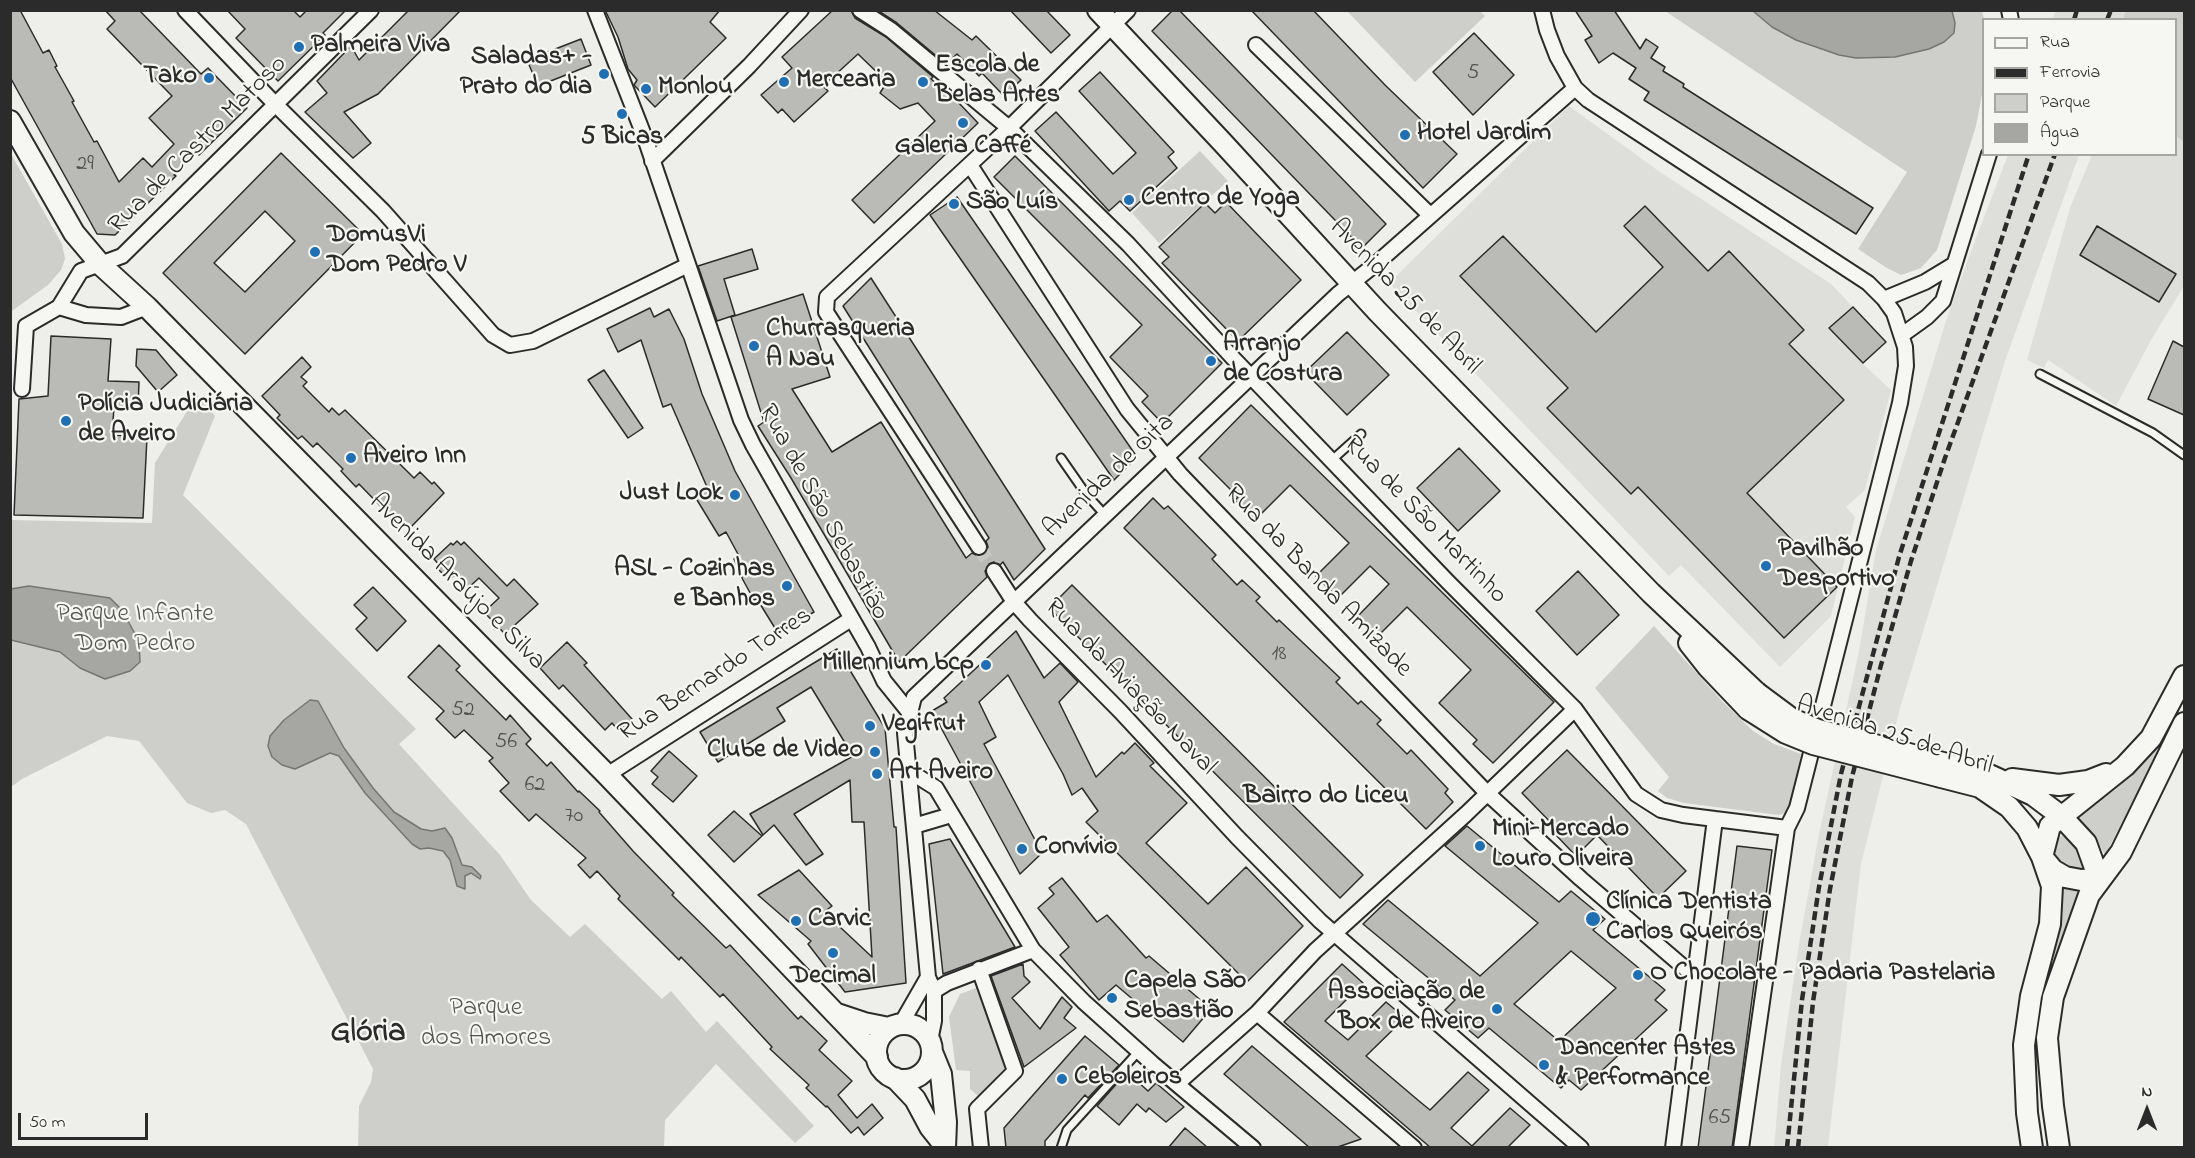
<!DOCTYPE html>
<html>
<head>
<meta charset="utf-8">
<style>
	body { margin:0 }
	#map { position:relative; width:2195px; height:1158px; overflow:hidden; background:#eeeeea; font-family:"Indie Flower",sans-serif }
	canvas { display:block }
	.frame { position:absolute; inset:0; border:12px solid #2b2b2b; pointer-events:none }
	.legend { position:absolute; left:1982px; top:18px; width:195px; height:138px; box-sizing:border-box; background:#f6f6f2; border:2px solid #a5a5a2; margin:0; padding:8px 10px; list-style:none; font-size:18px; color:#2b2b2b }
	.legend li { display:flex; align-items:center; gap:12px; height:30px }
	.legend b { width:30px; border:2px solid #a5a5a2 }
	.north { position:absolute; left:2117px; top:1080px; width:60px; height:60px; -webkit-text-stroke:4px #f6f6f2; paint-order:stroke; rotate:0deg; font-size:16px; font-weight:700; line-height:24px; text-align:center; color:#2b2b2b }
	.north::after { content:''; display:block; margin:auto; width:21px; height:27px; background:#2b2b2b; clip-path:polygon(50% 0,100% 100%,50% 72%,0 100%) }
	.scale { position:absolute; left:18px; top:1113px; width:130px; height:27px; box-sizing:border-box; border:3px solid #2b2b2b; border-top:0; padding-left:8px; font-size:18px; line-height:21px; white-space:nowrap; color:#2b2b2b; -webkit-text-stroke:4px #f6f6f2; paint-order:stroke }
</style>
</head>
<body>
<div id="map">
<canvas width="2195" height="1158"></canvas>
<div class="frame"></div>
<ul class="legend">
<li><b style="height:8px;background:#f6f6f2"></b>Rua</li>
<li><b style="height:8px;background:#2b2b2b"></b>Ferrovia</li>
<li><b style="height:16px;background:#cececa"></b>Parque</li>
<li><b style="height:16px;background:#a6a6a3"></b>Água</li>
</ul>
<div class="north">N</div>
<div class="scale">50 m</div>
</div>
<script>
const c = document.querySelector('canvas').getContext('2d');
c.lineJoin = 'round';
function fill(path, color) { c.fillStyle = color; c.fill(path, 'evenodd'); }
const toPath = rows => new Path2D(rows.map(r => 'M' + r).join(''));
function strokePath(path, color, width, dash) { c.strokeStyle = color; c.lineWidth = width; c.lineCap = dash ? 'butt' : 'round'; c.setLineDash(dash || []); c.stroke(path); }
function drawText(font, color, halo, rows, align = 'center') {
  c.font = font + ' "Indie Flower",sans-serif'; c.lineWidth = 4.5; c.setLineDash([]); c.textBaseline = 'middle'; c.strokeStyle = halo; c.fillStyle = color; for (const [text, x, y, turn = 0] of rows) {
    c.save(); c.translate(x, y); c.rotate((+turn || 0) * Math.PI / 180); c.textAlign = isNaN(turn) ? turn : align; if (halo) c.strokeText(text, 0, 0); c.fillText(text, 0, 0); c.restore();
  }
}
const built = toPath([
	[2056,11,2126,11,2124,19,2052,20],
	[1569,106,1660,172,1831,284,1886,342,1863,364,1891,390,1865,490,1846,507,1855,517,1831,616,1780,667,1681,565,1669,576,1389,283],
	[2176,136,2184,142,2184,286,2151,340,2116,406,2048,360,2044,368,2027,360,2070,208,2092,155,2176,154],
	[2008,155,2079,155,2005,361,1900,708,1861,864,1828,1147,1774,1148,1781,1065,1799,944,1819,834,1859,651,1876,550,1945,324,1971,251]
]);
const green = toPath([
	[1479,10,1485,16,1415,82,1347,11],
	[2126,10,2184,11,2184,142,2176,136,2176,20,2123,19],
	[1665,11,1753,11,1781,33,1839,55,1955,23,1952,11,1982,11,1984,19,1983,89,1976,126,1937,250,1921,268,1901,275,1887,268,1858,249,1907,172],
	[1200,151,1228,181,1159,243,1132,213],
	[11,154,62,244,65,259,61,270,48,285,12,311,11,330],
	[197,395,215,416,183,495,416,729,399,744,500,855,531,900,570,937,585,924,662,999,671,991,706,1032,717,1021,814,1126,795,1143,716,1064,665,1120,664,1147,358,1147,359,1106,371,1082,373,1069,246,824,225,810,211,813,187,803,139,741,107,736,22,779,11,787,11,520,152,523,155,463],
	[1654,626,1723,702,1753,731,1774,744,1801,754,1790,807,1785,813,1779,815,1684,803,1667,798,1658,791,1669,777,1595,688],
	[2164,739,2133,801,2105,855,2092,832,2076,816,2116,789],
	[2063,835,2078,845,2087,867,2084,871,2067,870,2055,861,2049,852,2053,841],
	[2059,886,2069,890,2079,890,2053,968],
	[979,987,1005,1068,978,1096,970,1089,970,1071,956,1070,949,1017,960,994]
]);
const water = toPath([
	[1753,11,1952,11,1955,23,1954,33,1944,42,1929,49,1895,57,1856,58,1839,55,1796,40,1772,27,1753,11],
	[29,586,110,598,122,610,139,641,140,662,130,671,105,679,80,668,60,652,11,640,11,589,29,586],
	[310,700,318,701,344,748,373,788,394,812,421,829,432,831,445,828,452,838,462,865,472,867,481,876,480,879,471,873,465,876,465,889,457,886,450,860,443,851,429,848,420,849,412,844,365,793,339,756,330,753,295,769,282,765,272,757,268,746,270,736,284,720,310,700]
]);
const building = toPath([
	[10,10,20,10,43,53,49,50,57,66,55,67,74,101,72,102,94,142,97,141,119,182,143,158,152,167,174,144,149,118,172,96,107,29,115,21,105,10,139,10,201,74,208,68,247,108,199,155,196,153,174,175,176,176,115,235,97,234,10,77,10,10],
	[227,10,293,10,300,17,307,10,346,10,323,33,325,35,278,81,236,38,245,29,227,10],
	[409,10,461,10,378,94,344,112,371,143,353,158,305,112,327,93,317,81,351,46,359,60,409,10],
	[605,10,720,10,710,22,726,38,655,107,634,85,637,80,628,69,618,37,605,10],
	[833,10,851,10,855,18,886,37,933,77,931,79,956,100,978,123,874,223,852,200,935,121,918,103,900,109,880,93,887,82,858,54,823,86,828,91,794,122,782,109,778,113,761,95,792,68,782,57,833,10],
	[877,10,934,10,972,40,976,36,1021,80,1004,96,982,73,979,76,957,54,946,64,897,23,877,10],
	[1010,10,1046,10,1070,35,1051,53,1010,10],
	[1173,10,1179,10,1386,224,1362,248,1152,31,1173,10],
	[1251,10,1313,10,1386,86,1457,154,1423,188,1251,10],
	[1575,10,1614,10,1640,49,1646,39,1658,47,1651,58,1665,67,1663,71,1684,84,1683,87,1873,208,1856,234,1644,100,1649,92,1629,79,1636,68,1613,53,1599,63,1585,40,1592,36,1575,10],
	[1474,33,1514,75,1473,115,1433,72,1474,33],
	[581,39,591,65,538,86,527,60,581,39],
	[1100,72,1174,152,1168,157,1177,168,1130,211,1120,201,1109,211,1035,131,1056,112,1113,174,1136,153,1079,91,1100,72],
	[281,153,363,234,245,354,163,273,281,153],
	[265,211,295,241,245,292,214,263,265,211],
	[1015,156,1222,363,1162,423,1142,402,1148,396,1110,357,1142,325,994,177,1015,156],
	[957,197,1137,457,1114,480,930,215,957,197],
	[1226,202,1301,280,1238,341,1162,263,1169,257,1159,247,1205,203,1215,213,1226,202],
	[1645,206,1708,271,1729,251,1804,330,1789,344,1844,400,1747,493,1837,587,1784,638,1638,487,1631,494,1547,408,1568,388,1460,276,1503,236,1596,332,1663,267,1624,226,1645,206],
	[2097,226,2176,274,2159,302,2080,255,2097,226],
	[752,249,758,269,724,279,735,315,717,321,698,266,752,249],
	[871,278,1045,549,1014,580,1003,562,1000,565,994,562,989,564,985,571,987,577,899,662,791,478,758,426,764,422,731,317,803,294,830,377,792,389,832,452,881,422,966,558,972,553,979,556,983,555,988,547,986,541,989,538,843,306,871,278],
	[1853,307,1886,342,1863,363,1829,328,1853,307],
	[650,308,654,317,669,309,684,339,702,394,735,471,814,612,778,633,757,599,754,600,743,580,734,559,739,556,726,532,719,536,694,495,707,487,671,404,663,407,641,340,618,352,607,329,650,308],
	[1347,332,1389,375,1347,415,1305,372,1347,332],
	[51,336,111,339,108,381,139,382,138,408,114,407,112,435,147,437,143,518,14,515,19,399,48,396,51,336],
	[2173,341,2184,347,2184,415,2148,399,2173,341],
	[137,349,156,350,177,375,158,392,136,366,137,349],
	[302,357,311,367,301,377,307,382,303,386,329,412,332,408,339,415,345,410,414,478,420,472,432,484,434,482,444,493,410,528,398,516,394,520,359,484,356,487,341,471,343,469,317,443,313,447,302,436,298,439,277,418,280,415,262,396,302,357],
	[604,370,643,428,628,438,588,380,604,370],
	[1251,405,1554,702,1493,763,1473,744,1477,740,1439,703,1471,670,1407,607,1377,637,1357,617,1389,584,1370,566,1338,598,1316,576,1349,543,1290,485,1255,520,1235,500,1238,497,1199,458,1251,405],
	[1459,448,1500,491,1458,531,1417,488,1459,448],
	[1153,498,1164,509,1168,506,1216,555,1212,559,1237,585,1242,580,1260,597,1256,601,1277,622,1279,620,1340,678,1336,682,1358,704,1361,701,1381,720,1377,724,1407,754,1411,750,1448,789,1445,793,1453,802,1426,829,1124,528,1153,498],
	[457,541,461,545,464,542,507,586,514,579,538,604,505,634,484,612,499,598,479,578,467,589,454,575,449,580,438,569,441,567,434,559,451,543,453,545,457,541],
	[1578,571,1619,615,1577,655,1536,611,1578,571],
	[1072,585,1363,875,1340,898,1049,608,1072,585],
	[373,587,406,621,377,651,356,629,367,618,354,605,373,587],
	[1016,631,1044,678,1060,663,1078,682,1059,702,1096,777,1122,752,1124,754,1135,743,1154,763,1150,766,1187,803,1146,843,1208,904,1246,867,1303,926,1247,982,1086,822,1098,811,1082,788,1072,795,1063,774,1008,675,979,702,996,737,984,744,1042,853,1020,874,932,711,947,702,944,698,1016,631],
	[567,642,587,663,584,665,632,719,619,731,612,723,605,730,563,685,559,689,540,668,567,642],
	[439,645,460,666,456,670,506,720,510,715,531,739,526,744,547,766,551,762,578,792,579,791,600,811,599,812,633,851,674,893,672,895,726,948,730,945,798,1019,801,1016,827,1041,819,1050,852,1081,838,1095,857,1118,872,1104,883,1118,864,1135,858,1127,851,1133,827,1106,826,1107,806,1088,809,1085,770,1049,772,1047,723,994,720,997,681,957,679,960,618,899,620,896,597,871,590,878,578,865,586,858,536,814,529,821,500,791,509,783,489,761,493,758,464,730,455,738,436,719,444,711,408,677,439,645],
	[837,649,885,728,894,827,896,827,906,983,845,992,808,944,811,941,758,895,799,870,832,906,824,912,872,957,864,822,852,822,850,780,794,814,823,854,806,865,774,825,763,835,750,814,853,756,811,687,777,708,785,721,718,762,700,732,837,649],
	[1567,750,1686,871,1658,898,1597,835,1576,856,1554,833,1557,829,1522,793,1567,750],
	[669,751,697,776,673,802,652,784,658,777,651,771,669,751],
	[734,811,762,836,734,862,708,835,734,811],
	[1467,826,1559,902,1571,891,1605,919,1593,930,1665,990,1655,1000,1667,1010,1581,1090,1569,1080,1561,1088,1489,1028,1478,1038,1445,1010,1455,1000,1363,924,1388,900,1480,976,1538,923,1445,846,1467,826],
	[1571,951,1616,988,1559,1041,1514,1004,1571,951],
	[950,839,1015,947,943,974,929,844,950,839],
	[1737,846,1772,850,1732,1148,1698,1148,1737,846],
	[1062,878,1097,922,1107,915,1146,958,1149,956,1211,1009,1183,1042,1116,985,1099,1000,1060,955,1069,947,1038,908,1054,894,1049,888,1062,878],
	[1023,964,1024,976,1030,982,1012,998,1040,1029,1062,997,1072,1007,1064,1018,1076,1028,1024,1067,991,976,1023,964],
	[1342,964,1363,983,1325,1021,1348,1040,1386,1002,1405,1018,1366,1056,1419,1101,1430,1110,1468,1072,1489,1090,1451,1128,1472,1146,1510,1108,1530,1125,1507,1148,1431,1148,1284,1022,1342,964],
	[1085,1036,1119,1065,1088,1098,1085,1095,1045,1141,1045,1148,1006,1148,1004,1128,1085,1036],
	[1252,1046,1294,1082,1361,1139,1335,1148,1310,1148,1224,1074,1252,1046],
	[1127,1072,1148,1091,1156,1083,1184,1107,1166,1122,1149,1108,1146,1112,1137,1104,1119,1125,1097,1106,1127,1072],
	[1185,1128,1208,1148,1168,1148,1185,1128]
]);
const streetTunnel = toPath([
	[979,547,994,571]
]);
const lane = toPath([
	[2040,374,2153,433,2184,455],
	[1061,458,1086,494,1105,515],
	[1332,460,1361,434],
	[1061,1148,1067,1130,1139,1051]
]);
const street = toPath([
	[185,10,275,104,383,211,493,335,510,345,533,341,688,265],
	[595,10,645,138,741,420,753,445,868,647,884,681,909,712],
	[860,10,891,30,1009,128,1128,244,1233,358,1448,582,1575,709,1636,794,1661,810,1683,815,1787,828],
	[1542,10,1547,30,1557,56,1575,88,1588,100,1868,283,1884,299,1894,313,1905,347,1906,366,1900,403,1797,808,1787,828,1741,1148],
	[2009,10,2011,20],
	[1256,45,1430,215],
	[652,161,749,66,801,10],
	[970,165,1127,409,1180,474,1487,793,1581,879,1694,976],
	[1884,299,1925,282,1953,265],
	[59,307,86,315,121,317,147,307],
	[1902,335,1927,317,1943,301,1989,154],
	[22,389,26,326,59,307,81,271,122,256,371,10],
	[979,547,826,312,827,297,1009,128,1128,10],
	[994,571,1014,602,1030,620,1120,711,1237,837,1320,921,1581,1148],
	[909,771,936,788,1033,950,1084,1002,1153,1064,1253,1148],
	[607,775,851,619],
	[914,826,951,815],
	[979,969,1015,1071,977,1109,981,1148],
	[934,991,947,983,1033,950],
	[1257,1013,1414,1148],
	[901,1024,928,977],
	[930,1041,934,1021,934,991,928,977,905,733,914,697,1338,294,1377,263,1575,88],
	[1178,1083,1257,1013,1315,951,1466,814,1575,709],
	[1673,1148,1715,819]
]);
const secondary = toPath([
	[1098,10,1223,143,1377,311,1651,593,1757,693],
	[10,121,74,233,101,265,147,307,607,775,877,1057],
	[1689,643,1708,667,1748,709],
	[1947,764,1985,773,2033,795,2061,816,2086,843,2099,879],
	[1941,777,1980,787,2009,807,2027,828,2042,857,2052,886,2050,924,2031,996,2024,1045,2027,1113,2032,1148],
	[2012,779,2059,785,2088,781,2106,774],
	[2042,857,2050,826,2125,766,2151,738,2184,676],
	[2043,858,2053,870,2065,877,2081,880,2099,879],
	[837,1014,864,1023,889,1028],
	'876 1052a28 28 0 1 1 56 0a28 28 0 1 1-56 0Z',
	[932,1052,941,1074,946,1122,945,1148],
	[895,1078,915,1099,930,1127,945,1146],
	[2059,1148,2053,1106,2047,1038,2053,997,2089,895,2121,852,2184,723]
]);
const rail = toPath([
	[2074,20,2077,10],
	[2107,20,2111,10],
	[1787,1148,1802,1000,1819,887,1841,774,1899,557,2029,154],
	[1798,1148,1813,1002,1830,889,1852,777,1881,665,1911,561,1945,458,2055,154]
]);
const secondaryBridge = toPath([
	[1757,693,1792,719,1818,730,1947,764],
	[1748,709,1786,733,1813,744,1941,777]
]);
const markers = [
	[299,47,6,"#1f6fb2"],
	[604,74,6,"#1f6fb2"],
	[209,78,6,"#1f6fb2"],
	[784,82,6,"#1f6fb2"],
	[923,82,6,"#1f6fb2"],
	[646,89,6,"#1f6fb2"],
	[622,114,6,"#1f6fb2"],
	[963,123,6,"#1f6fb2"],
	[1405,135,6,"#1f6fb2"],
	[1129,200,6,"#1f6fb2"],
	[954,204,6,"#1f6fb2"],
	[315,252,6,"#1f6fb2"],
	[754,346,6,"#1f6fb2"],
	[1211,361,6,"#1f6fb2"],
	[66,421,6,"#1f6fb2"],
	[351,458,6,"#1f6fb2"],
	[735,495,6,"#1f6fb2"],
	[1766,566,6,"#1f6fb2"],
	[787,586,6,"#1f6fb2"],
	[986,665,6,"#1f6fb2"],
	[870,726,6,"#1f6fb2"],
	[875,752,6,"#1f6fb2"],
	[877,774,6,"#1f6fb2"],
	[1480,846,6,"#1f6fb2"],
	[1022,849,6,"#1f6fb2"],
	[1593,919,8,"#1f6fb2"],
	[796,921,6,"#1f6fb2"],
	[833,953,6,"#1f6fb2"],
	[1638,975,6,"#1f6fb2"],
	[1112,998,6,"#1f6fb2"],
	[1497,1009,6,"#1f6fb2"],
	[1544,1065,6,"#1f6fb2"],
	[1062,1079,6,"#1f6fb2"]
];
const numberNames = [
	["5",1473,74],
	["29",85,165],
	["18",1279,655],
	["52",463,711],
	["56",506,743],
	["62",535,786],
	["70",574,817],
	["65",1720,1119]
];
const poiNames = [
	["Palmeira Viva",311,47],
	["Saladas+ -",592,59,"right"],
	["Prato do dia",592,89,"right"],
	["Escola de",935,67],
	["Belas Artes",935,97],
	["Tako",197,78,"right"],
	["Mercearia",796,82],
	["Monlou",658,89],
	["Hotel Jardim",1417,135],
	["5 Bicas",622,139,"center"],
	["Galeria Caffé",963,148,"center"],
	["Centro de Yoga",1141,200],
	["São Luís",966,204],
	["DomusVi",327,237],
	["Dom Pedro V",327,267],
	["Churrasqueria",766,331],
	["A Nau",766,361],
	["Arranjo",1223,346],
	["de Costura",1223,376],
	["Polícia Judiciária",78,406],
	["de Aveiro",78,436],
	["Aveiro Inn",363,458],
	["Just Look",723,495,"right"],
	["Pavilhão",1778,551],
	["Desportivo",1778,581],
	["ASL - Cozinhas",775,571,"right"],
	["e Banhos",775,601,"right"],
	["Millennium bcp",974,665,"right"],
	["Vegifrut",882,726],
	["Clube de Video",863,752,"right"],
	["Art Aveiro",889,774],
	["Mini-Mercado",1492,831],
	["Louro Oliveira",1492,861],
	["Convívio",1034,849],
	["Clínica Dentista",1606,904],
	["Carlos Queirós",1606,934],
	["Carvic",808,921],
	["O Chocolate - Padaria Pastelaria",1650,975],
	["Decimal",833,978,"center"],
	["Capela São",1124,983],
	["Sebastião",1124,1013],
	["Associação de",1485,994,"right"],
	["Box de Aveiro",1485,1024,"right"],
	["Dancenter Astes",1556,1050],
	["& Performance",1556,1080],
	["Ceboleiros",1074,1079]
];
const streetNames = [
	["Rua de Castro Matoso",199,146,-45],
	["Avenida 25 de Abril",1404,298,46],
	["Avenida de Oita",1110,477,-43],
	["Rua de São Sebastião",822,513,61],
	["Rua de São Martinho",1424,521,46],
	["Rua da Banda Amizade",1317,582,46],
	["Avenida Araújo e Silva",456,583,45],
	["Rua Bernardo Torres",716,676,-33],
	["Rua da Aviação Naval",1129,688,46],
	["Avenida 25 de Abril",1894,737,18]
];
const parkNames = [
	["Parque Infante",135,616],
	["Dom Pedro",135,646],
	["Parque",486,1010],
	["dos Amores",486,1040]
];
const neighbourhoodNames = [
	["Bairro do Liceu",1326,798]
];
const districtNames = [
	["Glória",368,1035]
];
fill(built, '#dededb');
fill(green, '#cececa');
fill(water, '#a6a6a3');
strokePath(water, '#757573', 1.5);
fill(building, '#babab7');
strokePath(building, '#2b2b2b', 1.5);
strokePath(streetTunnel, '#c7c7c4', 14, [14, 7]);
strokePath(lane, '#2b2b2b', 11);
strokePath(street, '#2b2b2b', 18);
strokePath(secondary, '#2b2b2b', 24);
strokePath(lane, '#f6f6f2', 7);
strokePath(street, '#f6f6f2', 14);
strokePath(secondary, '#f6f6f2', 20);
strokePath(rail, '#2b2b2b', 4.5, [9, 4.5]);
strokePath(secondaryBridge, '#2b2b2b', 24, []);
strokePath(secondaryBridge, '#f6f6f2', 20);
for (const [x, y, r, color] of markers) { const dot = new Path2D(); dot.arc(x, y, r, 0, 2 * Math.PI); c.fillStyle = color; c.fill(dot); strokePath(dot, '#f6f6f2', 2); }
drawText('22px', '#4f4f4e', null, numberNames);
drawText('bold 26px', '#2b2b2b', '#f6f6f2', poiNames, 'left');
drawText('26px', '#2b2b2b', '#f6f6f2', streetNames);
drawText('26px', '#545453', '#f6f6f2', parkNames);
drawText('bold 27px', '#2b2b2b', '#f6f6f2', neighbourhoodNames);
drawText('bold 32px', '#2b2b2b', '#f6f6f2', districtNames);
</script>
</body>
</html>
